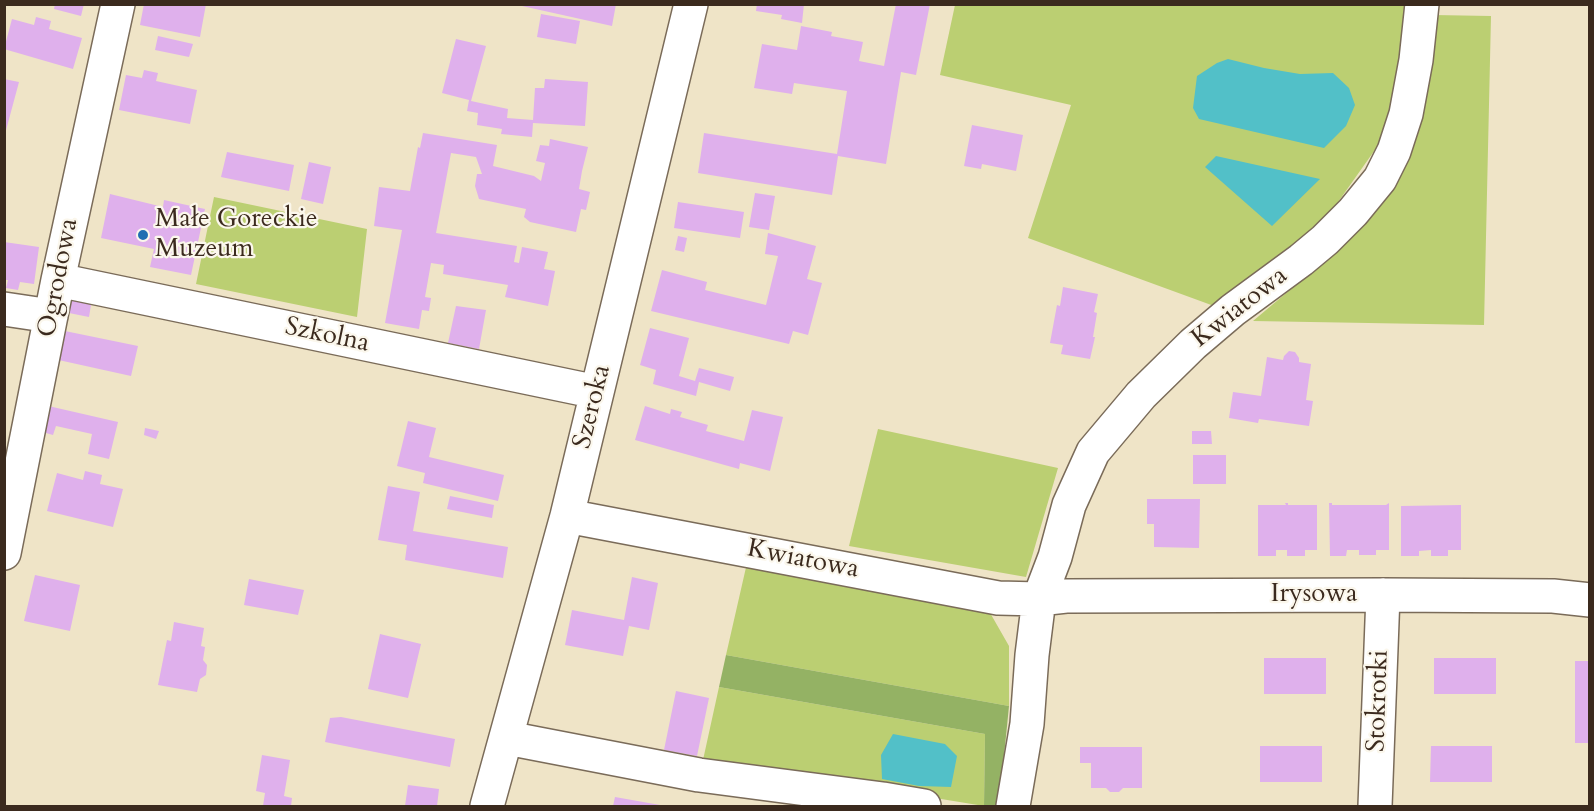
<!DOCTYPE html>
<html>
<head>
<meta charset="utf-8">
<style>
	body { margin:0 }
	#map { position:relative; width:1594px; height:811px; overflow:hidden; background:#efe4c7; font-family:Cardo,serif }
	canvas { display:block }
	.frame { position:absolute; inset:0; border:6px solid #3b2a1e; pointer-events:none }
</style>
</head>
<body>
<div id="map">
<canvas width="1594" height="811"></canvas>
<div class="frame"></div>
</div>
<script>
const c = document.querySelector('canvas').getContext('2d');
c.lineJoin = 'round';
function fill(path, color) { c.fillStyle = color; c.fill(path, 'evenodd'); }
const toPath = rows => new Path2D(rows.map(r => 'M' + r).join(''));
function strokePath(path, color, width, dash) { c.strokeStyle = color; c.lineWidth = width; c.lineCap = dash ? 'butt' : 'round'; c.setLineDash(dash || []); c.stroke(path); }
function drawText(font, color, halo, rows, align = 'center') {
  c.font = font + ' Cardo,serif'; c.lineWidth = 4.5; c.setLineDash([]); c.textBaseline = 'middle'; c.strokeStyle = halo; c.fillStyle = color; for (const [text, x, y, turn = 0] of rows) {
    c.save(); c.translate(x, y); c.rotate((+turn || 0) * Math.PI / 180); c.textAlign = isNaN(turn) ? turn : align; if (halo) c.strokeText(text, 0, 0); c.fillText(text, 0, 0); c.restore();
  }
}
const green = toPath([
	[955,5,1409,5,1389,130,1314,236,1214,306,1028,238,1071,105,940,75],
	[1434,15,1491,16,1484,325,1253,321,1329,257,1399,180,1420,103],
	[214,197,367,229,357,317,196,284],
	[878,429,1058,468,1026,577,849,546],
	[747,563,989,611,1009,646,1009,706,726,655],
	[719,687,985,734,984,806,703,760]
]);
const forest = toPath([
	[726,655,1009,706,999,806,984,806,985,734,719,687]
]);
const water = toPath([
	[1228,59,1264,68,1300,74,1333,73,1349,88,1355,105,1346,126,1324,148,1199,119,1193,108,1197,76,1217,63],
	[1216,156,1320,179,1272,226,1205,167],
	[893,734,945,744,957,756,951,787,919,786,882,779,881,755]
]);
const building = toPath([
	[55,4,84,4,81,16,54,9],
	[144,4,206,4,200,37,140,25],
	[513,4,616,4,612,26],
	[757,4,804,4,802,23,781,19,782,15,756,11],
	[896,4,930,4,916,75,901,72,886,164,838,156,832,195,698,173,704,133,837,154,847,91,794,83,792,94,754,88,762,44,797,50,801,26,832,32,831,36,863,42,859,61,884,66],
	[541,14,580,21,576,44,537,37],
	[36,17,51,21,49,29,82,38,73,69,4,49,12,19,34,25],
	[158,36,193,44,189,57,155,50],
	[456,39,486,46,471,101,508,109,507,118,533,120,535,88,544,88,545,79,588,82,585,126,533,123,532,137,501,134,502,129,477,125,478,113,467,111,469,100,442,93],
	[144,70,158,73,156,81,197,90,190,124,119,110,126,75,142,78],
	[4,79,19,82,5,134,4,134],
	[972,125,1023,135,1016,171,982,164,981,169,964,166],
	[423,133,497,145,493,166,534,176,541,181,545,163,536,161,540,145,549,146,550,139,588,147,582,171,579,189,590,192,586,210,581,209,576,232,530,222,524,217,526,209,479,199,475,186,477,174,482,174,476,157,451,153,436,233,517,246,514,262,519,263,522,247,548,252,544,269,555,271,548,306,505,297,508,285,443,274,444,265,431,263,425,297,431,298,429,311,422,310,419,329,385,323,402,230,374,226,379,187,410,191,418,147,420,148],
	[227,152,294,165,289,191,221,177],
	[309,162,331,167,323,204,301,199],
	[755,193,775,196,769,230,749,227],
	[110,194,163,207,164,200,205,209,191,275,150,267,154,249,101,238],
	[678,202,744,212,740,238,674,228],
	[768,233,816,246,807,279,822,283,808,335,793,331,789,344,651,311,662,270,707,282,705,290,766,305,778,256,765,254],
	[678,236,687,238,684,252,675,250],
	[4,242,39,247,34,284,20,282,18,290,6,288,8,280,4,280],
	[1063,287,1098,294,1094,312,1097,313,1093,337,1095,337,1090,359,1061,354,1063,345,1050,343,1057,305,1060,306],
	[67,294,92,299,89,317,64,312],
	[456,306,486,310,479,349,448,343],
	[650,328,689,338,679,376,695,381,699,368,734,377,730,391,699,382,696,396,653,384,656,370,640,365],
	[60,330,138,346,131,376,54,359],
	[1289,351,1295,352,1299,358,1299,362,1311,364,1306,400,1313,401,1309,426,1259,419,1258,423,1229,418,1233,392,1261,396,1267,357,1283,360,1284,356],
	[44,405,118,422,109,459,88,454,92,434,56,426,53,435,39,431],
	[645,406,670,414,671,409,682,412,680,417,708,425,706,431,744,441,752,410,783,417,770,471,740,463,739,469,635,440],
	[408,421,436,428,429,457,504,475,498,501,423,483,425,473,397,466],
	[145,428,159,431,156,439,144,435],
	[1192,431,1211,431,1212,444,1192,444],
	[1193,455,1226,455,1226,484,1193,484],
	[85,471,102,475,100,484,123,489,113,527,47,511,57,473,83,480],
	[388,486,420,492,413,531,508,547,503,578,405,560,407,545,378,540],
	[450,496,494,505,492,518,447,509],
	[1147,499,1200,499,1199,548,1154,547,1154,524,1147,524],
	[1285,503,1288,503,1288,505,1317,505,1317,550,1305,550,1305,556,1287,556,1287,550,1276,550,1276,556,1258,556,1258,505,1286,505],
	[1329,503,1332,503,1332,505,1386,505,1389,503,1389,550,1376,550,1376,555,1359,555,1359,550,1347,550,1346,556,1330,556],
	[1461,505,1461,550,1448,550,1448,556,1431,556,1431,550,1419,551,1419,556,1401,556,1401,506],
	[35,575,80,585,70,631,24,621],
	[632,577,658,583,649,630,629,626,623,656,565,645,572,610,624,620],
	[249,579,304,590,298,615,244,605],
	[174,622,204,628,201,646,205,647,203,660,207,665,206,675,200,679,197,692,158,685,167,640,171,641],
	[380,634,421,644,408,698,368,689],
	[1264,658,1326,658,1326,694,1264,694],
	[1434,658,1496,658,1496,694,1434,694],
	[1575,661,1590,661,1590,743,1575,743],
	[676,691,709,698,697,756,664,750],
	[341,717,455,739,450,767,325,742,330,718],
	[1260,746,1322,746,1322,782,1260,782],
	[1431,746,1492,746,1492,782,1430,782],
	[1080,747,1142,747,1142,788,1123,788,1119,792,1110,792,1106,788,1091,788,1091,763,1080,763],
	[262,755,290,760,284,796,292,798,291,806,263,806,265,793,256,791],
	[408,785,439,789,437,806,405,806],
	[615,797,660,805,660,806,613,806]
]);
const minor = toPath([
	[58,280,597,392],
	[4,309,51,316],
	[567,516,998,598,1039,599,1066,596,1383,595,1553,596,1590,600],
	[4,553,58,280,118,4],
	[507,738,699,775,883,799,924,806],
	[487,806,567,516,691,4],
	[1013,806,1027,724,1032,655,1039,599,1055,557,1069,505,1093,452,1141,395,1193,344,1233,310,1301,260,1325,240,1353,212,1380,179,1394,151,1406,114,1416,60,1422,4],
	[1375,806,1383,595]
]);
const markers = [
	[143,235,6,"#1f6fb2"]
];
const poiNames = [
	["Małe Goreckie",155,220],
	["Muzeum",155,250]
];
const streetNames = [
	["Ogrodowa",59,278,-79],
	["Kwiatowa",1240,308,-38],
	["Szkolna",327,336,12],
	["Szeroka",593,407,-76],
	["Kwiatowa",803,560,11],
	["Irysowa",1314,595],
	["Stokrotki",1379,701,-88]
];
fill(green, '#bbcf72');
fill(forest, '#94b264');
fill(water, '#52c0c8');
fill(building, '#dfb0ec');
strokePath(minor, '#7a6b59', 36);
strokePath(minor, '#fff', 33);
for (const [x, y, r, color] of markers) { const dot = new Path2D(); dot.arc(x, y, r, 0, 2 * Math.PI); c.fillStyle = color; c.fill(dot); strokePath(dot, '#fbf7ec', 2); }
drawText('26px', '#3b2a1e', '#fbf7ec', poiNames, 'left');
drawText('26px', '#3b2a1e', '#fbf7ec', streetNames);
</script>
</body>
</html>
